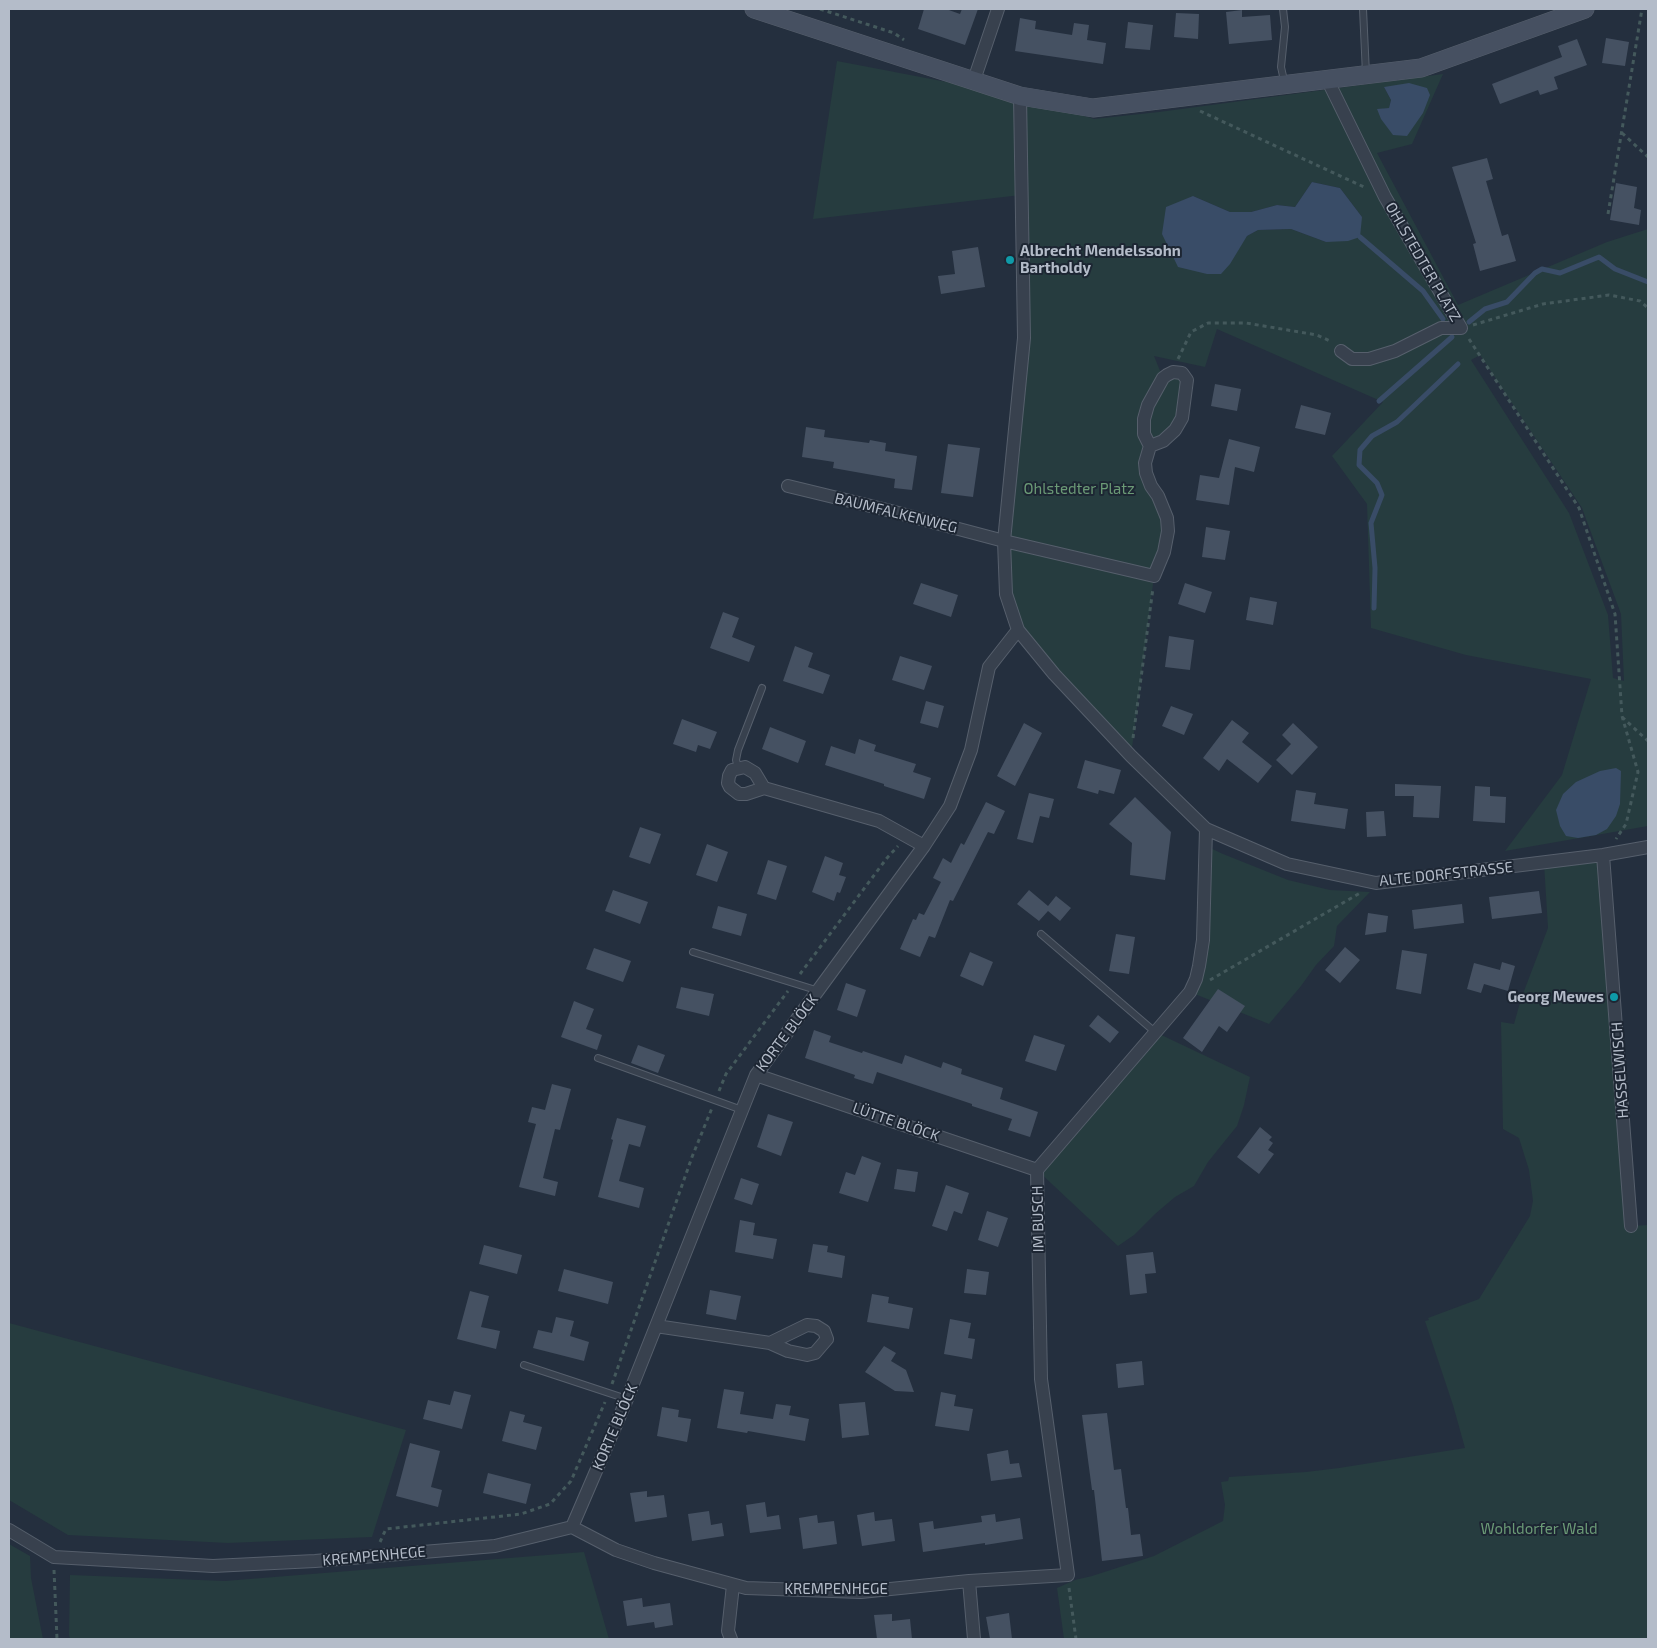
<!DOCTYPE html>
<html>
<head>
<meta charset="utf-8">
<style>
	body { margin:0 }
	#map { position:relative; width:1657px; height:1648px; overflow:hidden; background:#242f3e; font-family:"Exo 2",sans-serif }
	canvas { display:block }
	.frame { position:absolute; inset:0; border:10px solid #b4bcc9; pointer-events:none }
</style>
</head>
<body>
<div id="map">
<canvas width="1657" height="1648"></canvas>
<div class="frame"></div>
</div>
<script>
const c = document.querySelector('canvas').getContext('2d');
c.lineJoin = 'round';
function fill(path, color) { c.fillStyle = color; c.fill(path, 'evenodd'); }
const toPath = rows => new Path2D(rows.map(r => 'M' + r).join(''));
function strokePath(path, color, width, dash) { c.strokeStyle = color; c.lineWidth = width; c.lineCap = dash ? 'butt' : 'round'; c.setLineDash(dash || []); c.stroke(path); }
function drawText(font, color, halo, rows, align = 'center') {
  c.font = font + ' "Exo 2",sans-serif'; c.lineWidth = 4; c.setLineDash([]); c.textBaseline = 'middle'; c.strokeStyle = halo; c.fillStyle = color; for (const [text, x, y, turn = 0] of rows) {
    c.save(); c.translate(x, y); c.rotate((+turn || 0) * Math.PI / 180); c.textAlign = isNaN(turn) ? turn : align; if (halo) c.strokeText(text, 0, 0); c.fillText(text, 0, 0); c.restore();
  }
}
const green = toPath([
	[837,61,1020,96,1094,119,1159,112,1443,74,1412,144,1377,153,1458,305,1607,242,1648,229,1648,826,1505,851,1562,775,1591,679,1466,655,1371,628,1367,504,1332,456,1383,402,1217,329,1205,367,1154,356,1163,378,1182,373,1182,418,1145,463,1167,518,1154,576,1131,756,1018,630,1006,594,1024,338,1021,195,813,219],
	[1384,87,1423,113,1378,110,1389,108,1391,100],
	[1312,182,1340,188,1362,217,1326,242,1291,229,1258,230,1247,236,1238,249,1193,196,1230,212,1251,212,1277,205,1295,207],
	[1480,355,1582,508,1621,614,1624,681,1613,678,1608,615,1569,513,1471,360],
	[1206,846,1223,854,1288,880,1330,890,1370,892,1337,926,1334,946,1316,965,1301,986,1269,1024,1190,992,1196,979],
	[1603,855,1632,1226,1648,1225,1648,1639,1064,1639,1057,1588,1075,1580,1092,1576,1154,1556,1223,1521,1225,1505,1221,1482,1228,1481,1229,1477,1306,1472,1339,1468,1465,1448,1453,1405,1425,1321,1429,1320,1428,1318,1479,1299,1530,1216,1533,1201,1529,1170,1519,1138,1503,1129,1501,1022,1514,1024,1521,999,1548,928,1544,863],
	[1155,1032,1250,1077,1244,1105,1237,1126,1208,1162,1194,1186,1175,1197,1155,1214,1134,1235,1118,1246,1037,1170],
	[9,1323,406,1430,372,1537,228,1543,68,1535,9,1500],
	[9,1544,30,1556,31,1578,43,1639,9,1639],
	[584,1552,609,1639,70,1639,69,1635,70,1575,225,1581]
]);
const water = toPath([
	[1409,83,1427,88,1430,95,1423,113,1407,136,1393,135,1381,119,1377,109,1389,108,1391,100,1384,87],
	[1312,182,1340,188,1362,217,1360,237,1348,241,1326,242,1291,229,1258,230,1247,236,1230,264,1221,274,1207,274,1178,267,1162,234,1166,207,1193,196,1230,212,1251,212,1277,205,1295,207],
	[1616,768,1621,771,1620,804,1616,816,1607,829,1596,835,1578,838,1566,836,1560,826,1556,810,1563,794,1576,782,1600,771]
]);
const stream = toPath([
	[1360,237,1423,291,1443,319],
	[1469,322,1485,309,1507,302,1535,273,1542,269,1560,273,1599,257,1615,269,1648,282],
	[1379,401,1452,337],
	[1374,608,1375,568,1371,523,1382,495,1377,483,1359,465,1360,450,1372,436,1397,422,1458,364]
]);
const building = toPath([
	[924,9,946,9,960,14,962,9,978,9,965,45,918,29],
	[1242,10,1242,17,1270,15,1272,40,1229,44,1226,12],
	[1176,13,1199,14,1198,39,1174,37],
	[1020,18,1036,21,1035,29,1072,35,1074,23,1089,25,1087,40,1106,43,1103,64,1015,51],
	[1128,22,1153,25,1150,50,1125,48],
	[1606,38,1629,42,1625,66,1602,63],
	[1577,39,1587,65,1554,77,1558,89,1540,95,1538,90,1500,104,1492,84,1562,57,1558,46],
	[1487,158,1493,179,1486,181,1502,236,1508,234,1516,261,1480,271,1473,244,1476,243,1452,167],
	[1616,183,1637,187,1634,208,1641,210,1639,225,1610,220],
	[978,247,985,287,941,294,938,276,955,274,952,251],
	[1215,384,1241,389,1237,411,1211,406],
	[1301,405,1331,413,1325,435,1295,428],
	[806,427,825,430,824,437,869,443,870,440,886,443,885,451,917,456,912,490,894,488,895,479,833,468,834,462,802,457],
	[1229,439,1260,447,1254,472,1235,467,1229,505,1196,500,1200,475,1219,478],
	[948,444,980,448,973,497,941,493],
	[1206,527,1230,531,1225,560,1202,557],
	[921,583,958,595,951,617,913,604],
	[1185,583,1212,592,1205,613,1178,604],
	[1250,597,1277,602,1273,625,1246,620],
	[723,612,739,618,732,637,755,646,749,662,710,648],
	[1169,636,1194,640,1190,670,1165,667],
	[795,646,813,653,808,667,830,675,823,694,783,681],
	[900,656,932,666,924,690,892,680],
	[926,701,944,706,938,728,920,723],
	[1171,706,1193,714,1184,735,1162,726],
	[682,719,717,732,710,749,698,745,696,752,673,744],
	[1232,720,1249,733,1242,742,1272,766,1258,783,1227,759,1219,771,1203,758],
	[1024,723,1042,733,1015,786,997,776],
	[1293,723,1318,747,1292,775,1276,760,1291,744,1282,735],
	[770,727,806,741,798,763,762,749],
	[859,739,876,745,874,751,916,764,913,772,931,778,924,799,884,786,884,784,825,765,831,746,855,754],
	[1085,760,1121,770,1114,794,1099,790,1098,794,1077,788],
	[1395,784,1441,786,1439,818,1413,817,1414,796,1395,796],
	[1475,786,1490,787,1490,796,1506,797,1505,823,1473,821],
	[1296,790,1316,793,1314,804,1348,809,1345,829,1291,821],
	[1029,793,1054,799,1049,818,1040,816,1033,843,1017,839],
	[1135,797,1171,832,1165,880,1130,875,1132,843,1109,824],
	[986,802,1005,811,994,834,988,832,953,901,950,900,935,938,929,936,920,957,900,949,913,919,916,920,919,913,924,915,941,882,933,878,943,858,951,863,961,843,964,845],
	[1384,811,1386,836,1367,837,1366,812],
	[640,827,661,834,650,864,629,857],
	[707,844,728,852,717,882,696,875],
	[825,856,843,863,839,875,846,877,840,893,837,892,834,901,812,892],
	[768,860,787,866,776,900,757,894],
	[613,890,648,902,640,924,605,911],
	[1029,890,1048,906,1056,896,1071,908,1060,921,1048,911,1039,921,1017,904],
	[1539,891,1542,913,1492,919,1489,897],
	[1462,904,1464,923,1414,929,1412,910],
	[718,906,747,914,741,936,712,928],
	[1368,913,1388,916,1386,932,1365,935],
	[1116,934,1135,937,1129,974,1109,971],
	[1345,947,1360,960,1340,983,1325,970],
	[594,948,631,961,623,982,586,969],
	[1402,950,1427,954,1421,994,1396,989],
	[970,952,993,962,983,986,960,976],
	[1502,962,1515,966,1508,991,1484,984,1481,993,1467,989,1474,963,1500,970],
	[846,983,866,990,857,1017,837,1010],
	[681,987,714,994,709,1016,676,1008],
	[1218,989,1245,1006,1227,1032,1219,1026,1202,1052,1183,1038],
	[574,1001,594,1009,586,1029,602,1035,597,1050,561,1037],
	[1098,1015,1119,1032,1110,1043,1089,1026],
	[814,1030,831,1036,829,1042,862,1053,863,1051,902,1064,905,1055,941,1068,943,1062,962,1069,961,1074,1003,1088,1000,1099,1038,1112,1030,1137,1008,1130,1012,1119,972,1106,972,1104,877,1072,873,1084,854,1078,855,1075,805,1058],
	[1034,1035,1065,1045,1056,1071,1025,1061],
	[638,1045,665,1055,658,1073,631,1063],
	[552,1084,571,1089,560,1130,555,1129,543,1178,558,1182,555,1196,519,1187,536,1124,528,1122,532,1107,545,1110],
	[768,1114,793,1122,781,1156,757,1147],
	[617,1118,646,1126,640,1147,629,1144,619,1181,644,1188,639,1208,598,1197,613,1140,611,1139],
	[1260,1127,1272,1137,1269,1140,1273,1143,1268,1150,1274,1154,1259,1174,1237,1157],
	[862,1156,881,1163,868,1202,839,1193,846,1172,855,1175],
	[897,1169,918,1172,915,1192,894,1189],
	[741,1178,759,1184,752,1205,734,1199],
	[946,1185,969,1193,962,1214,954,1211,947,1231,932,1226],
	[987,1211,1008,1218,998,1247,978,1240],
	[740,1220,755,1223,753,1235,777,1239,773,1259,735,1252],
	[813,1244,828,1246,827,1252,845,1256,842,1278,808,1272],
	[484,1245,522,1255,517,1274,479,1264],
	[1153,1252,1156,1273,1145,1274,1147,1293,1130,1295,1126,1255],
	[564,1269,613,1282,608,1304,558,1291],
	[967,1269,989,1272,986,1295,964,1293],
	[710,1290,741,1296,736,1320,706,1314],
	[470,1291,489,1296,481,1327,500,1331,496,1349,457,1339],
	[872,1294,889,1297,888,1303,913,1308,909,1329,867,1322],
	[556,1317,574,1321,570,1336,589,1342,584,1361,533,1348,538,1330,552,1333],
	[950,1319,971,1323,968,1338,975,1339,972,1359,944,1354],
	[884,1346,896,1353,891,1361,906,1370,914,1392,895,1391,865,1372],
	[1142,1361,1144,1385,1118,1388,1116,1364],
	[724,1389,744,1392,740,1414,773,1419,776,1404,791,1406,789,1415,809,1419,805,1441,748,1431,747,1433,717,1428],
	[454,1391,471,1395,462,1429,423,1419,428,1400,450,1405],
	[941,1392,956,1395,954,1406,973,1409,969,1431,935,1426],
	[865,1402,869,1435,842,1438,839,1404],
	[662,1407,679,1410,678,1417,691,1419,687,1442,657,1436],
	[510,1411,525,1415,523,1422,542,1427,536,1450,502,1441],
	[1107,1413,1114,1470,1121,1469,1126,1508,1128,1508,1131,1535,1140,1534,1143,1556,1102,1561,1094,1490,1092,1490,1082,1415],
	[410,1443,440,1451,431,1487,442,1490,438,1507,396,1496],
	[1008,1450,1010,1464,1019,1463,1022,1477,991,1481,987,1454],
	[488,1473,531,1484,526,1504,483,1493],
	[647,1491,647,1497,664,1495,667,1517,635,1522,630,1493],
	[765,1502,767,1517,779,1515,781,1529,750,1533,746,1505],
	[709,1511,711,1525,722,1523,724,1536,692,1541,688,1514],
	[874,1512,875,1521,892,1519,895,1541,862,1546,857,1515],
	[995,1514,996,1522,1020,1518,1023,1539,985,1545,985,1543,923,1552,919,1523,933,1521,934,1529,982,1522,981,1516],
	[817,1515,818,1523,834,1521,837,1544,803,1549,799,1518],
	[642,1598,643,1607,670,1603,673,1625,655,1628,654,1622,627,1626,623,1601],
	[1009,1613,1012,1639,990,1639,986,1617],
	[892,1614,892,1621,910,1619,912,1639,877,1639,874,1615]
]);
const path = toPath([
	[820,9,894,33,904,40],
	[1200,111,1364,187],
	[1622,133,1648,157],
	[1608,214,1642,9],
	[1473,325,1543,304,1609,295,1640,301,1648,308],
	[1469,339,1579,508,1615,614,1622,716,1638,772,1626,824,1616,839],
	[1178,359,1191,332,1208,323,1246,323,1317,335,1332,342],
	[1622,717,1648,741],
	[1133,738,1153,588],
	[800,974,887,858,898,846],
	[1210,980,1360,893],
	[719,1091,726,1074,788,991],
	[612,1384,692,1157,712,1108],
	[380,1542,386,1529,521,1514,550,1504,571,1481,605,1402],
	[54,1570,57,1639],
	[1069,1588,1076,1639]
]);
const lane = toPath([
	[1283,9,1285,27,1281,67,1285,85],
	[1363,9,1366,74],
	[738,768,736,760,738,750,762,688],
	[1041,934,1155,1032],
	[693,952,819,991],
	[598,1058,742,1110],
	[524,1365,627,1399]
]);
const street = toPath([
	[974,80,998,9],
	[1328,81,1385,197,1461,328],
	[1020,96,1024,338,1004,541,1006,594,1018,630,1054,674,1131,756,1206,829,1287,864,1376,883,1603,855,1648,847],
	[1341,351,1352,359,1369,359,1395,351,1441,328,1461,328],
	[788,486,887,510,1004,541,1154,576,1164,552,1168,531,1167,518,1158,496,1151,486,1146,473,1145,463,1150,446,1163,441,1175,430,1182,418,1187,380,1182,373,1173,372,1167,375,1163,378,1148,405,1144,419,1144,434,1150,446],
	[764,788,746,794,739,794,730,787,728,783,729,776,732,770,745,767,755,773,764,788,879,821,924,846],
	[1603,855,1631,1226],
	[756,1075,1037,1170],
	[656,1326,770,1343,788,1351,807,1355,815,1353,827,1339,824,1331,816,1326,807,1325,770,1343],
	[572,1527,627,1399,756,1075,924,846,950,806,971,750,989,667,1018,630],
	[9,1530,54,1557,213,1566,315,1561,495,1546,572,1527,616,1550,654,1563,746,1588,861,1592,969,1581,1068,1575,1041,1379,1037,1170,1190,992,1196,979,1199,966,1203,940,1206,829],
	[969,1581,974,1639],
	[731,1639,728,1631,733,1585]
]);
const secondary = toPath([
	[754,9,1020,96,1093,108,1421,68,1585,9]
]);
const markers = [
	[1010,260,5,"#0f9aa8"],
	[1614,997,5,"#0f9aa8"]
];
const poiNames = [
	["Albrecht Mendelssohn",1020,251],
	["Bartholdy",1020,268],
	["Georg Mewes",1604,997,"right"]
];
const streetNames = [
	["OHLSTEDTER PLATZ",1423,262,60],
	["BAUMFALKENWEG",896,513,14],
	["ALTE DORFSTRASSE",1446,874,-6],
	["KORTE BLÖCK",787,1033,-53],
	["HASSELWISCH",1620,1070,-94],
	["LÜTTE BLÖCK",896,1122,19],
	["IM BUSCH",1038,1219,-91],
	["KORTE BLÖCK",615,1427,-67],
	["KREMPENHEGE",374,1556,-5],
	["KREMPENHEGE",836,1589]
];
const parkNames = [
	["Ohlstedter Platz",1079,489],
	["Wohldorfer Wald",1539,1529]
];
fill(green, '#263c3f');
fill(water, '#394c67');
strokePath(stream, '#394c67', 5);
fill(building, '#455162');
strokePath(lane, '#565f6c', 8);
strokePath(street, '#565f6c', 14);
strokePath(secondary, '#565f6c', 19);
strokePath(path, '#44595c', 3, [4, 4]);
strokePath(lane, '#38414e', 6);
strokePath(street, '#38414e', 12);
strokePath(secondary, '#465061', 18);
for (const [x, y, r, color] of markers) { const dot = new Path2D(); dot.arc(x, y, r, 0, 2 * Math.PI); c.fillStyle = color; c.fill(dot); strokePath(dot, '#1d2633', 2); }
drawText('bold 15px', '#b4bcc9', '#1d2633', poiNames, 'left');
drawText('15px', '#b4bcc9', '#1d2633', streetNames);
drawText('15px', '#6b9a76', '#1d2633', parkNames);
</script>
</body>
</html>
